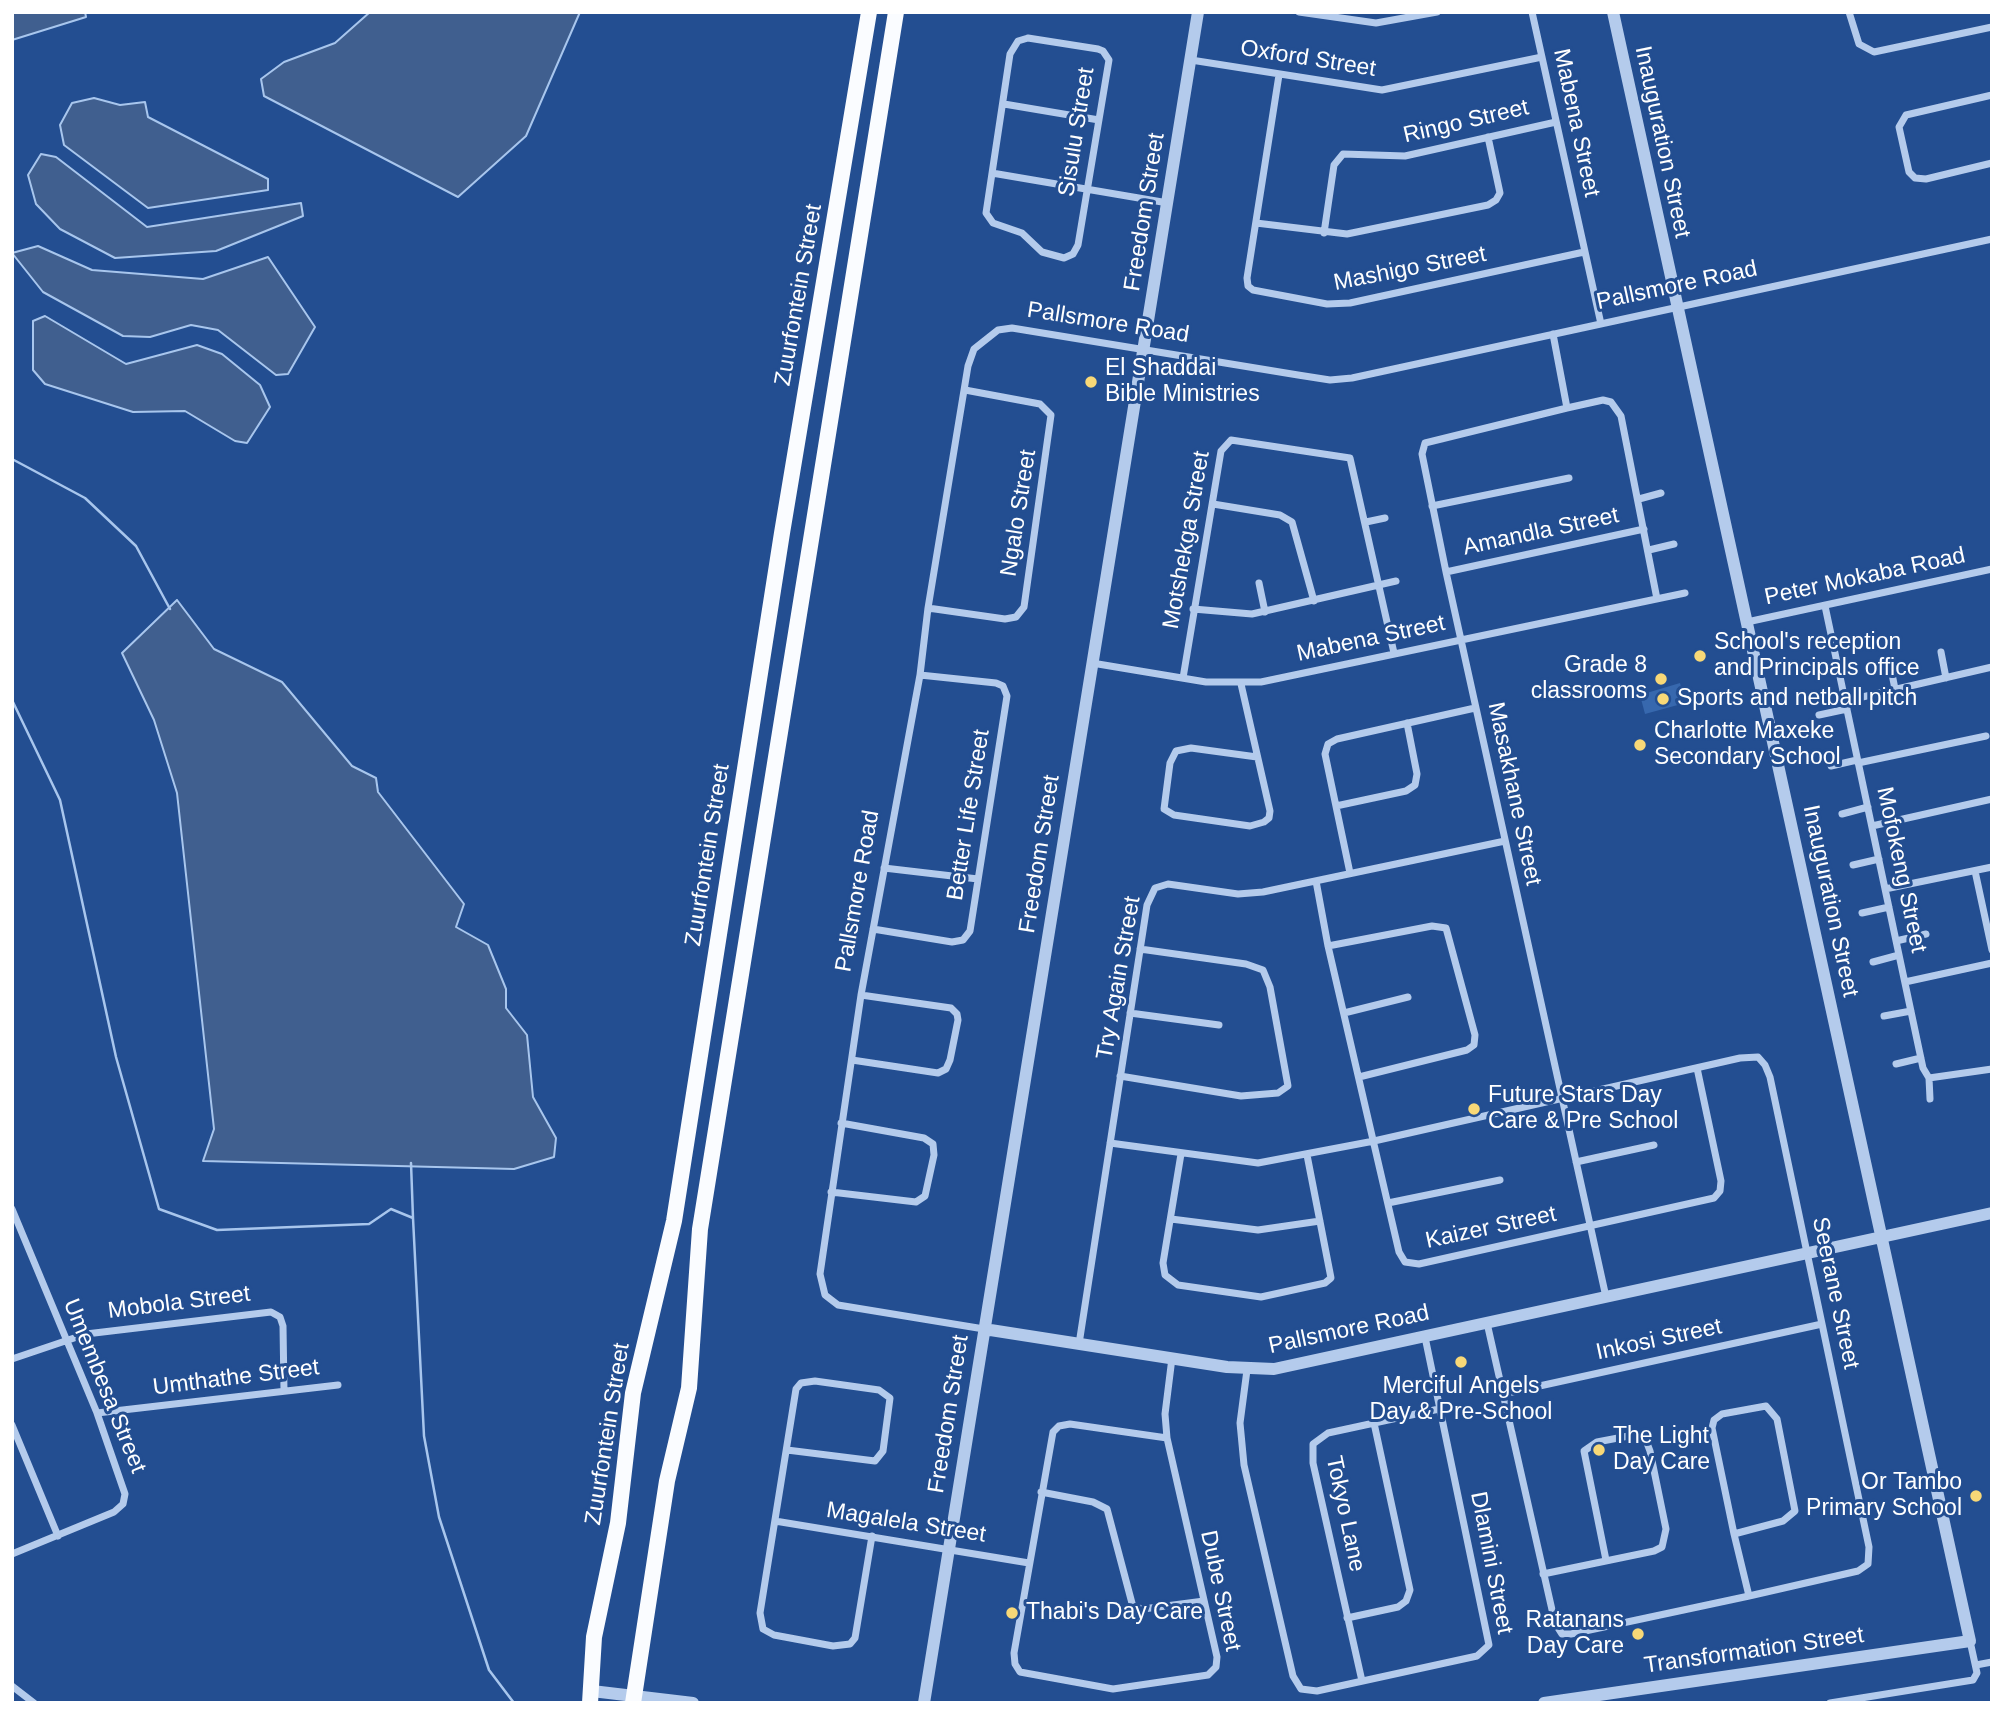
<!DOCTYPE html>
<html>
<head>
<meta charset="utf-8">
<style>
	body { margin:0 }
	#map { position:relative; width:2004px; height:1715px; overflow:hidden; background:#234e91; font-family:Arial,sans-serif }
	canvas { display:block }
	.frame { position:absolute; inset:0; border:14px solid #fff; pointer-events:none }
</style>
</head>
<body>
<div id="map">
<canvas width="2004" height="1715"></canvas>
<div class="frame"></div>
</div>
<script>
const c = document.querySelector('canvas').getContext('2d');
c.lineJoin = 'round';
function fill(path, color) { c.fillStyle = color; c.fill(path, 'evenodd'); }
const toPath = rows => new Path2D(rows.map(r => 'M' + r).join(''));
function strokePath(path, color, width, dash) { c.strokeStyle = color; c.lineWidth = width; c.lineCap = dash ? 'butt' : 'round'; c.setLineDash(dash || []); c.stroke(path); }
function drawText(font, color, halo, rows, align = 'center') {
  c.font = font + ' Arial,sans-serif'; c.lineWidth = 6; c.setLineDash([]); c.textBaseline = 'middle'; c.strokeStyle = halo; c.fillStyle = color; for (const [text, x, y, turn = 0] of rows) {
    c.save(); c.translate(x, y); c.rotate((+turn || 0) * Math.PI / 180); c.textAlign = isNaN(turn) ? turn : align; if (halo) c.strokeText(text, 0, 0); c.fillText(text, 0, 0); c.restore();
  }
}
const green = toPath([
	[1680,683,1685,703,1645,714,1640,695]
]);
const water = toPath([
	[12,12,85,12,86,17,12,40,12,12],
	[370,12,580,12,526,136,458,197,264,96,261,79,284,62,335,43,370,12],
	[94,98,120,105,145,102,148,117,268,179,268,190,148,208,64,145,60,125,72,103,94,98],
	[41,154,56,157,147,227,301,203,303,216,216,251,115,258,60,229,36,204,28,175,41,154],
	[38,246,92,270,203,279,268,257,315,327,288,374,276,375,218,330,191,325,150,337,123,336,43,292,12,253,38,246],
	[45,316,126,364,197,345,222,354,260,385,270,407,247,443,235,441,185,411,133,412,45,384,33,370,33,321,45,316],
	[177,600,214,649,282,682,352,766,376,778,378,792,464,904,456,927,488,945,506,989,506,1008,527,1035,533,1097,556,1138,554,1157,514,1169,203,1161,214,1129,177,793,154,720,122,653,177,600]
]);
const stream = toPath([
	[12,459,85,498,136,546,170,609],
	[12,700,60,800,116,1057,159,1209,217,1230,369,1224,391,1209,413,1218,424,1436,439,1517,489,1670,514,1703],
	[411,1163,413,1218]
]);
const minor = toPath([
	[1299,12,1376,23,1437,12],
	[1532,12,1601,324],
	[1849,12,1859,44,1874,52,1992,27],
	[1028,38,1098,49,1103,51,1109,60,1078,245,1073,254,1064,258,1042,252,1022,233,993,223,986,213,1010,54,1018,41,1028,38],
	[1191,60,1382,90,1542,57],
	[1279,75,1247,278,1248,286,1253,290,1327,304,1350,303,1584,252],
	[1992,95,1906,115,1899,127,1909,172,1915,178,1926,179,1992,163],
	[1004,104,1099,120],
	[992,173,1168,203],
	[1256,223,1347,234,1488,205,1496,200,1500,193,1488,137],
	[1324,233,1334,165,1343,154,1405,156,1556,122],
	[1553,334,1567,408],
	[1639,499,1661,493],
	[1213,504,1280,515,1292,522,1314,601],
	[1432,506,1569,478],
	[1366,522,1385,518],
	[1649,550,1674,544],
	[1446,572,1644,529],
	[1259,583,1265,612],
	[1825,606,1923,1068,1929,1078,1930,1099],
	[928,608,1005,619,1016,617,1024,607,1051,415,1040,404,965,390],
	[1193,609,1252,614,1396,581],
	[1747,622,1992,569],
	[1941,652,1946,678],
	[1092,663,1206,682,1261,682,1685,593],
	[1890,664,1895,689],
	[1183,678,1221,451,1231,440,1350,458,1394,653],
	[1241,684,1270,811,1269,818,1264,822,1250,826,1174,815,1164,809,1170,763,1176,751,1191,748,1257,757],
	[1845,701,1992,667],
	[1819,715,1847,709],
	[1858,763,1986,736],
	[1831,766,1857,760],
	[1336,806,1406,791,1415,785,1417,774,1407,723],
	[1842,814,1868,807],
	[1872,826,1992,799],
	[1853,865,1879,859],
	[884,868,978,879],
	[1975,871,1992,950],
	[1350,873,1325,754,1328,744,1337,739,1475,708],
	[1316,881,1328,946,1399,1252,1405,1262,1419,1264,1714,1198,1720,1191,1721,1181,1697,1068],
	[1885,889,1992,867],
	[1862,913,1889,907],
	[873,929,952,942,963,940,970,931,1007,696,1003,686,996,683,920,675],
	[1896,941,1926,934],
	[1328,946,1432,926,1446,928,1475,1035,1474,1045,1467,1050,1359,1077],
	[1873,962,1899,955],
	[1905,982,1992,963],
	[1130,1013,1219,1025],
	[1344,1013,1408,997],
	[1884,1016,1911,1011],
	[852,1060,938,1073,946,1069,950,1060,958,1020,957,1014,951,1008,861,995],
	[1896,1064,1921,1058],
	[1120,1076,1241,1096,1278,1093,1288,1086,1270,987,1263,970,1246,964,1140,949],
	[1929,1078,1992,1069],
	[1110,1143,1258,1163,1374,1141,1740,1058,1758,1057,1765,1065,1770,1077,1869,1547,1868,1564,1858,1571,1749,1596,1571,1634,1562,1634,1555,1623,1487,1323],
	[1181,1154,1163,1263,1165,1275,1178,1285,1261,1297,1325,1283,1331,1278,1307,1155],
	[1576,1162,1654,1145],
	[831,1192,916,1202,925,1196,934,1155,933,1144,924,1138,841,1123],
	[1388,1203,1500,1180],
	[12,1209,97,1413,125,1494,123,1504,114,1512,12,1554],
	[1171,1219,1258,1230,1320,1221],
	[1606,1297,1446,572,1422,454,1425,443,1567,408,1603,400,1611,402,1621,416,1657,599],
	[984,1329,838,1305,825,1295,820,1274,861,995,920,675,928,608,968,366,974,349,998,330,1012,328,1298,375,1330,380,1352,378,1992,239],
	[1079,1344,1147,905,1155,888,1168,884,1238,894,1263,892,1505,841],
	[12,1359,86,1334,271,1312,280,1317,283,1326,284,1391],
	[1247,1370,1240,1423,1244,1465,1293,1676,1301,1689,1317,1691,1477,1656,1489,1645,1425,1337],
	[1503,1394,1822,1324],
	[97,1413,338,1385],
	[12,1425,58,1536],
	[1167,1438,1070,1424,1059,1426,1053,1432,1014,1653,1015,1664,1020,1672,1113,1689,1208,1675,1216,1667,1217,1657,1167,1438,1165,1414,1172,1358],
	[787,1450,875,1461,883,1451,890,1398,879,1390,815,1381,801,1383,796,1389,760,1613,763,1629,774,1635,833,1646,850,1644,855,1638,872,1536],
	[1041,1492,1093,1502,1107,1509,1133,1607,1143,1609,1204,1601],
	[775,1521,1029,1563],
	[1734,1534,1783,1521,1795,1511,1777,1419,1766,1406,1722,1414,1714,1420,1712,1428,1734,1534,1749,1596],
	[1543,1574,1654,1551,1662,1547,1666,1529,1650,1451,1645,1438,1639,1434,1597,1442,1584,1451,1606,1560],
	[1347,1618,1398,1607,1406,1601,1410,1590,1374,1423],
	[1976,1665,1992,1662],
	[1362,1681,1313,1463,1313,1444,1328,1433,1439,1409],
	[12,1686,34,1703],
	[1830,1703,1973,1680,1977,1673,1970,1641]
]);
const tertiary = toPath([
	[984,1329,1227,1367,1274,1369,1992,1213],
	[592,1691,693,1703],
	[924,1703,1198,12],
	[1544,1703,1970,1641,1613,12]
]);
const primary = toPath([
	[590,1703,594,1637,618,1523,633,1393,674,1221,782,533,869,12],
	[633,1703,667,1481,689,1388,700,1229,896,12]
]);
const markers = [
	[1091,382,7,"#f8d877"],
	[1700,656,7,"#f8d877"],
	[1661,679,7,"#f8d877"],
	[1663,699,7,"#f8d877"],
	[1640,745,7,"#f8d877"],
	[1474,1109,7,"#f8d877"],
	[1461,1362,7,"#f8d877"],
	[1599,1450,7,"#f8d877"],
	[1976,1496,7,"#f8d877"],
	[1012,1613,7,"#f8d877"],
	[1638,1634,7,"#f8d877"]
];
const streetNames = [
	["Oxford Street",1308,59,9],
	["Ringo Street",1466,122,-13],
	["Mabena Street",1576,123,78],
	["Sisulu Street",1077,132,-81],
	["Inauguration Street",1662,142,78],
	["Freedom Street",1145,212,-81],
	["Mashigo Street",1410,269,-11],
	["Pallsmore Road",1677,286,-12],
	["Zuurfontein Street",799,295,-80],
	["Pallsmore Road",1108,323,9],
	["Ngalo Street",1019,513,-81],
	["Amandla Street",1541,532,-12],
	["Motshekga Street",1187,540,-80],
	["Peter Mokaba Road",1865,577,-12],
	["Mabena Street",1371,639,-12],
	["Masakhane Street",1514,794,78],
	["Better Life Street",969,815,-81],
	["Freedom Street",1040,854,-81],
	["Zuurfontein Street",708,855,-81],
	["Mofokeng Street",1901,870,78],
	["Pallsmore Road",858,891,-80],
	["Inauguration Street",1830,901,78],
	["Try Again Street",1119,978,-80],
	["Kaizer Street",1491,1228,-12],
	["Seerane Street",1835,1293,78],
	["Mobola Street",179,1303,-7],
	["Pallsmore Road",1349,1330,-12],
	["Inkosi Street",1659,1340,-12],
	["Umthathe Street",236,1378,-7],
	["Umembesa Street",104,1386,68],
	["Freedom Street",949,1414,-81],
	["Zuurfontein Street",608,1434,-81],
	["Tokyo Lane",1345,1514,78],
	["Magalela Street",906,1523,9],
	["Dlamini Street",1491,1563,79],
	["Dube Street",1220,1591,78],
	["Transformation Street",1754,1651,-8]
];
const poiNames = [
	["El Shaddai",1105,369],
	["Bible Ministries",1105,395],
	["School's reception",1714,643],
	["and Principals office",1714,669],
	["Grade 8",1647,666,"right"],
	["classrooms",1647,692,"right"],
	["Sports and netball pitch",1677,699],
	["Charlotte Maxeke",1654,732],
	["Secondary School",1654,758],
	["Future Stars Day",1488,1096],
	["Care & Pre School",1488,1122],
	["Merciful Angels",1461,1387,"center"],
	["Day & Pre-School",1461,1413,"center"],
	["The Light",1613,1437],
	["Day Care",1613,1463],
	["Or Tambo",1962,1483,"right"],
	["Primary School",1962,1509,"right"],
	["Thabi's Day Care",1026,1613],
	["Ratanans",1624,1621,"right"],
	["Day Care",1624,1647,"right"]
];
fill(green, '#3768ae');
fill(water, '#405f8f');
strokePath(water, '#a8c6ed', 2);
strokePath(stream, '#a8c6ed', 2.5);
strokePath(minor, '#b4cbec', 7);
strokePath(tertiary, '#b4cbec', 12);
strokePath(primary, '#fafcff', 16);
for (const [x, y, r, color] of markers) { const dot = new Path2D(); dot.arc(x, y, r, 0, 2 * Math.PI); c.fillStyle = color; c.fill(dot); strokePath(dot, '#234e91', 2.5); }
drawText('23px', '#fff', '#234e91', streetNames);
drawText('23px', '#fff', '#234e91', poiNames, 'left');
</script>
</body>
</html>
